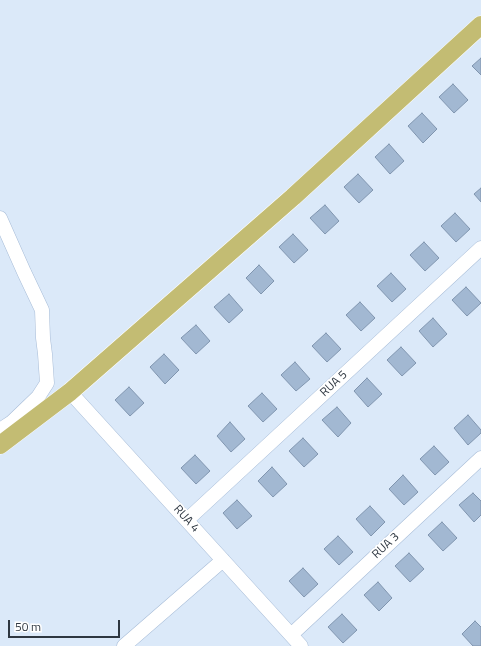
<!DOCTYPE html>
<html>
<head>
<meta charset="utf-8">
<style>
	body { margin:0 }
	#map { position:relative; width:481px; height:646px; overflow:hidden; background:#dbe9f9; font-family:"Titillium Web",sans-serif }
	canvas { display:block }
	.scale { position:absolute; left:8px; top:620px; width:112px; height:18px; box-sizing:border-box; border:2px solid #2e3741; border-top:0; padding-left:5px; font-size:12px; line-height:14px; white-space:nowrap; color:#2e3741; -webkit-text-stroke:3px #fff; paint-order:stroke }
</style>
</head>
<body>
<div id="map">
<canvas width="481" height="646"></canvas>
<div class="scale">50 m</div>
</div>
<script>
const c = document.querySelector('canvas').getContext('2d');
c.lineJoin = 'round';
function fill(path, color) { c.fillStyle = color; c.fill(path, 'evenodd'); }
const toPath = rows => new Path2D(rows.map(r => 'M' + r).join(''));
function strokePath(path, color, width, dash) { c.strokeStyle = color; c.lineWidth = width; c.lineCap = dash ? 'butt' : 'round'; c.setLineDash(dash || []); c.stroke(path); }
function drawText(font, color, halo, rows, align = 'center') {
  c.font = font + ' "Titillium Web",sans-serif'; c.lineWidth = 3.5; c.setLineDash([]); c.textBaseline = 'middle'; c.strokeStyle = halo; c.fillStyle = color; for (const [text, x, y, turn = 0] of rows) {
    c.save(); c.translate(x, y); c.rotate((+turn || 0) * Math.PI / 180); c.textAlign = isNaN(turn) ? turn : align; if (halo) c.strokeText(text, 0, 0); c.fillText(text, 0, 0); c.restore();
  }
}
const building = toPath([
	[481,58,481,75,472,66,481,58],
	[453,84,468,100,454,113,439,97,453,84],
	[422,113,437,129,423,143,408,126,422,113],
	[389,144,404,161,390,174,375,157,389,144],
	[358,174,373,190,359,203,344,187,358,174],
	[481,188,481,202,474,194,481,188],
	[325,205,339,221,325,234,310,218,325,205],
	[455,213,470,229,456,242,441,226,455,213],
	[293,234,308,250,294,263,279,247,293,234],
	[424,242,439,258,425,271,410,255,424,242],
	[259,265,274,281,261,294,246,278,259,265],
	[391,273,406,289,392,302,377,286,391,273],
	[466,287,481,303,467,316,452,300,466,287],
	[229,294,243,310,229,323,214,307,229,294],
	[360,302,375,318,361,331,346,315,360,302],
	[433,318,447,334,433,347,419,331,433,318],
	[196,325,210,341,196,354,181,338,196,325],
	[326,333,341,349,327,362,312,346,326,333],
	[401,347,416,363,402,376,387,360,401,347],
	[164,354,179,370,165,384,150,367,164,354],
	[295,362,310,379,296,391,281,375,295,362],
	[367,378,382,394,368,407,354,391,367,378],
	[129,387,144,403,130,416,115,400,129,387],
	[262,393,277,409,263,422,248,406,262,393],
	[337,407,351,423,338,437,322,420,337,407],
	[468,415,481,430,481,433,468,445,454,428,468,415],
	[230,422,245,439,231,452,217,436,230,422],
	[303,438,318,454,304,467,289,451,303,438],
	[434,446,449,462,435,475,420,459,434,446],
	[195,455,210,471,196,484,181,468,195,455],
	[272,467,287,484,273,497,258,481,272,467],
	[403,475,418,492,404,505,389,489,403,475],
	[473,493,481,501,481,515,474,522,459,505,473,493],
	[237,500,252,516,237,529,223,513,237,500],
	[370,506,385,522,371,536,356,519,370,506],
	[442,522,457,538,443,551,428,535,442,522],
	[338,536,353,552,339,565,324,549,338,536],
	[409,553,424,569,410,582,395,566,409,553],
	[303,568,318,584,304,597,289,581,303,568],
	[378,582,392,598,379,611,364,595,378,582],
	[342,614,357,630,343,643,328,627,342,614],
	[475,621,481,627,481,646,473,646,462,634,475,621]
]);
const minor = toPath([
	[0,218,24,272,42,310,43,338,45,354,47,383,38,397,12,422,0,430],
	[70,392,301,646],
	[187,520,481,248],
	[291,635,481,458],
	[124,646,223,560]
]);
const major = toPath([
	[0,445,70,392,293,197,481,25]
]);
const streetNames = [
	["RUA 5",334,384,-43],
	["RUA 4",186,519,48],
	["RUA 3",386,546,-43]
];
fill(building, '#a2b8d2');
strokePath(building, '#8095af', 1);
strokePath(minor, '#a7bcd7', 15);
strokePath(major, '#fff', 19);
strokePath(minor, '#fff', 14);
strokePath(major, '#c3bc73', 18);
drawText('12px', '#2e3741', '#fff', streetNames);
</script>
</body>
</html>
